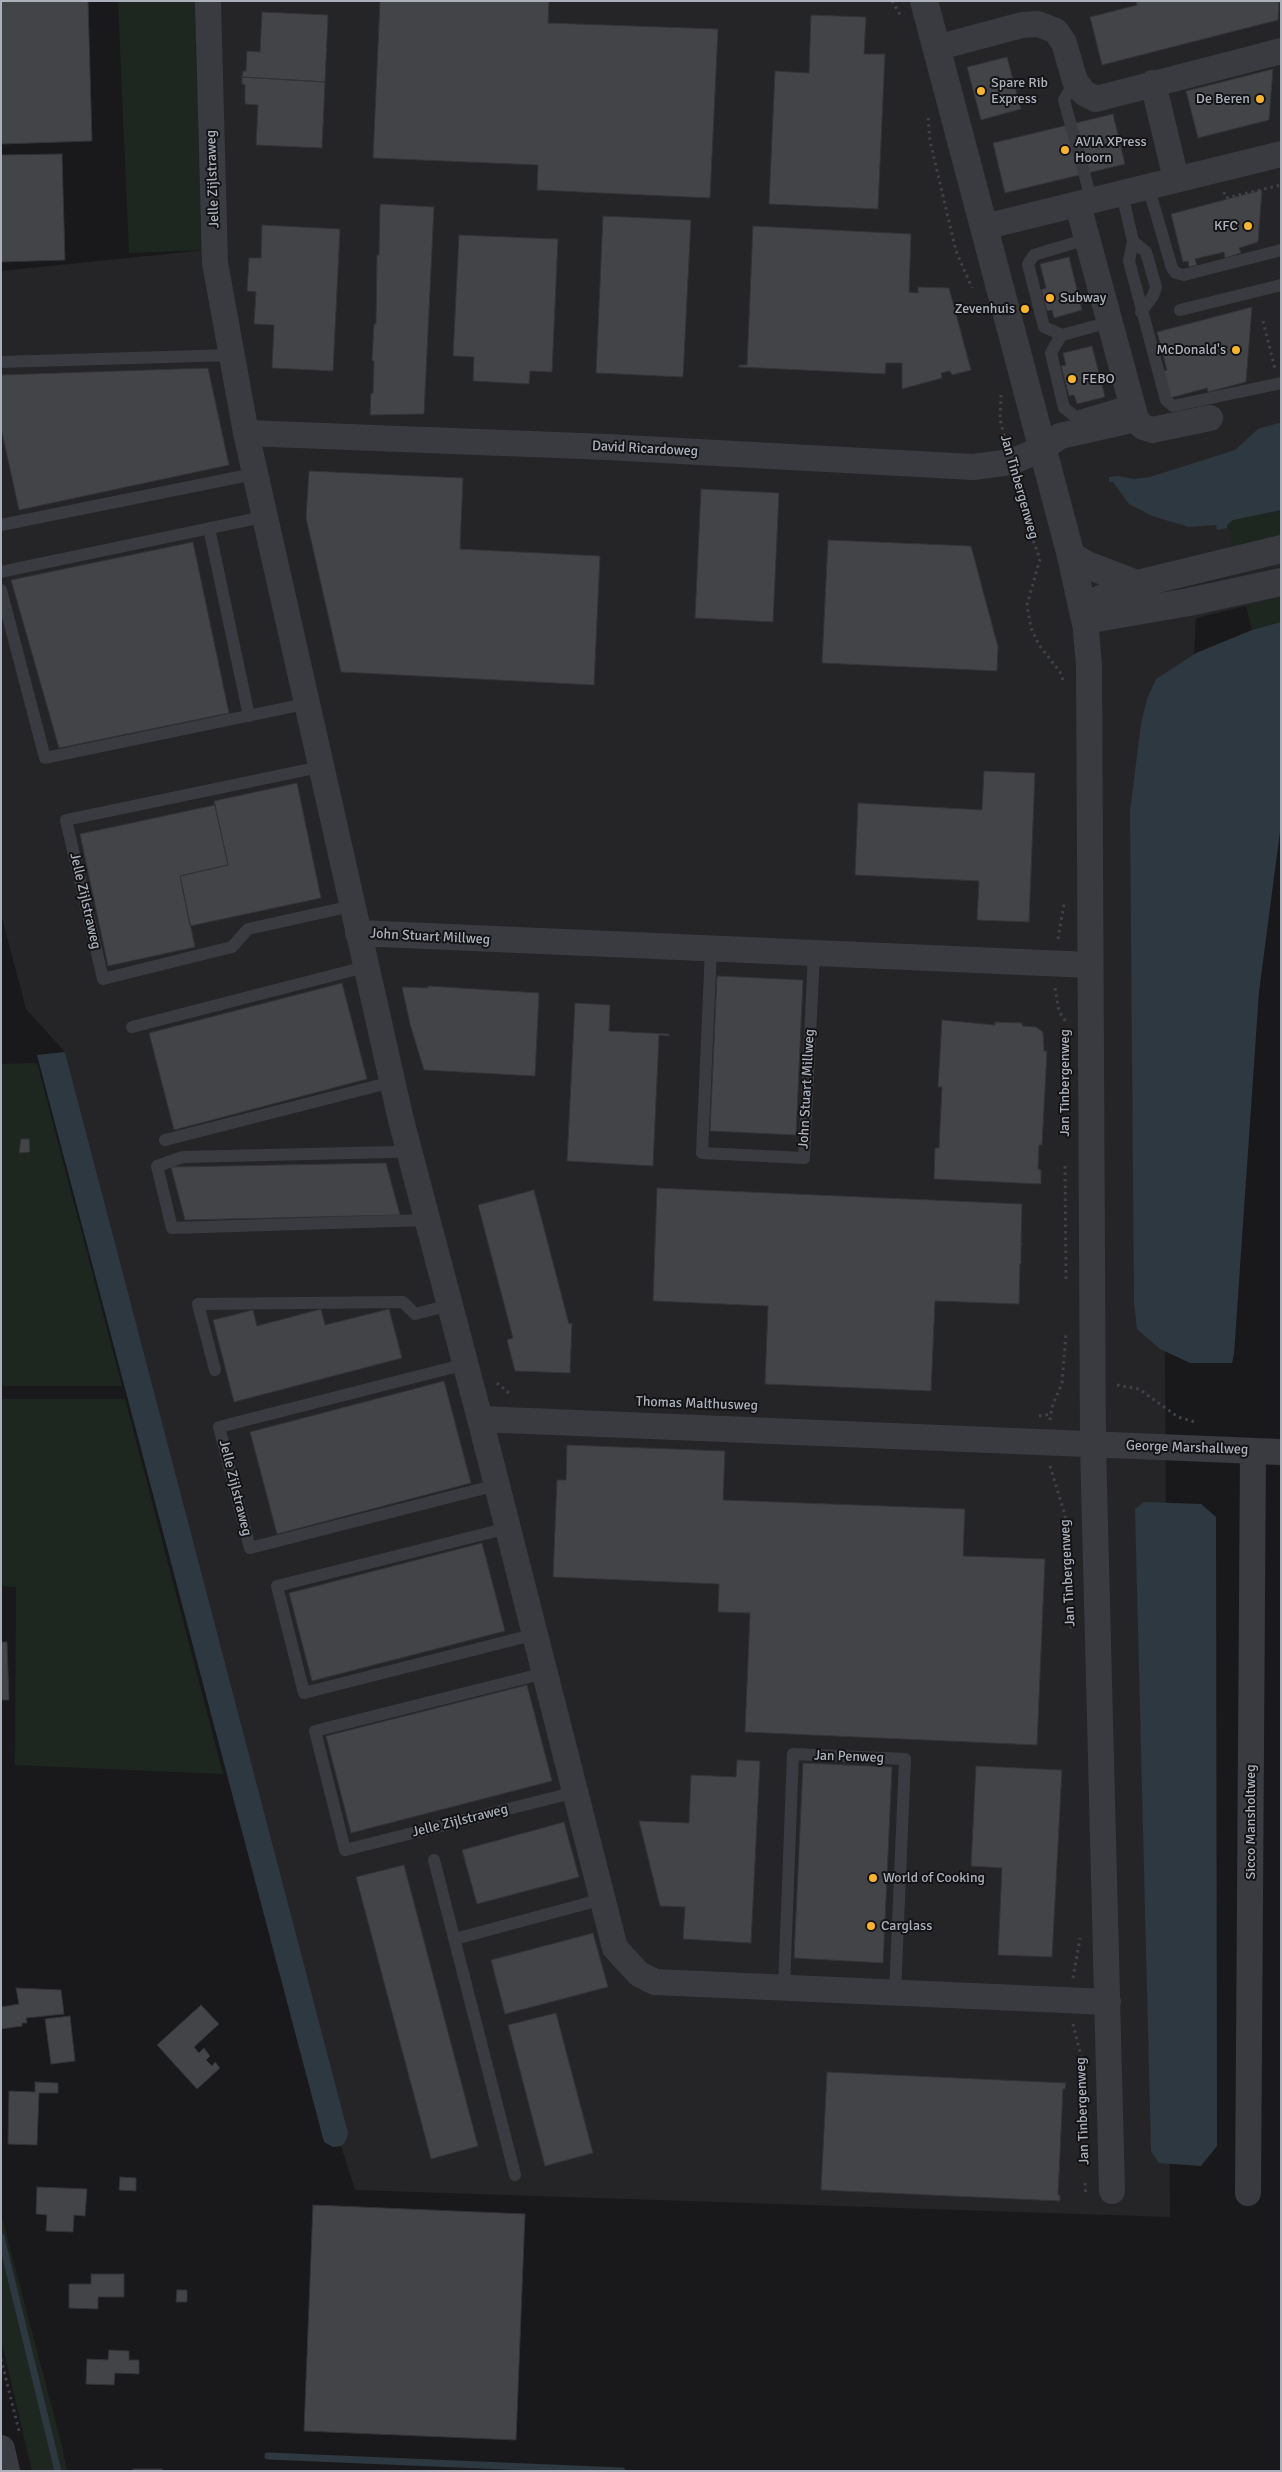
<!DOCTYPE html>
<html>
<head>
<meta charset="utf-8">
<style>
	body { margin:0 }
	#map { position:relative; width:1282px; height:2472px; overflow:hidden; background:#19191b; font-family:Signika,sans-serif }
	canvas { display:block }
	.frame { position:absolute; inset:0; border:2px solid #abb0bb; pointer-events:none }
</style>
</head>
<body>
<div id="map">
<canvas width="1282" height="2472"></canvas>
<div class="frame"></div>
</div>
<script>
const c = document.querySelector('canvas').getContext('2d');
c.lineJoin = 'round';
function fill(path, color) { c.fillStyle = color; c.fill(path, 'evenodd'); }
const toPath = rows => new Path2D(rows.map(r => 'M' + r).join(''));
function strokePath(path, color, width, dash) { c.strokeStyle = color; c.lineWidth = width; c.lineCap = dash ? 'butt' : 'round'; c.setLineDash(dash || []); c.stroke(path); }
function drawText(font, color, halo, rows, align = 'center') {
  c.font = font + ' Signika,sans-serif'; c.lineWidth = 4; c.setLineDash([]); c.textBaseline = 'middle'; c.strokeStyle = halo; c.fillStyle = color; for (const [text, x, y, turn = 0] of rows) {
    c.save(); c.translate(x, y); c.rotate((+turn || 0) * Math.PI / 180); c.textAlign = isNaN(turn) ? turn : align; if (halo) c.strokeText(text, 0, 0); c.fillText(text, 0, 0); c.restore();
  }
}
const built = toPath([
	[193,1,1281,1,1281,602,1246,606,1196,618,1164,1168,1170,2217,355,2190,341,2146,345,2143,347,2133,65,1052,26,1009,1,914,1,271,206,250]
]);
const green = toPath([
	[118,1,193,1,206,250,129,253],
	[1281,510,1281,535,1233,548,1228,524,1233,520],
	[1281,597,1281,622,1252,630,1246,606],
	[37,1063,122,1386,1,1386,1,1064],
	[1,1399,125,1399,223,1774,15,1765,16,1587,1,1586],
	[1,2214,61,2442,67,2471,32,2471,1,2339]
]);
const water = toPath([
	[1278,423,1281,424,1281,510,1233,520,1227,525,1227,528,1217,530,1216,525,1189,527,1152,516,1129,504,1113,482,1109,482,1109,477,1118,476,1134,479,1150,477,1235,450,1258,429],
	[1281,622,1281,824,1259,992,1234,1354,1232,1363,1190,1363,1160,1349,1137,1329,1134,1303,1130,811,1141,724,1147,699,1156,679,1196,653,1252,630],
	[65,1052,348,2133,345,2143,341,2146,333,2147,324,2142,37,1055],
	[1144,1502,1201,1504,1216,1517,1217,2146,1201,2166,1159,2163,1151,2151,1135,1509]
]);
const stream = toPath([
	[1,2237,58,2471],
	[268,2456,622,2471]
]);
const building = toPath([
	[1,1,88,1,92,141,1,144,1,1],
	[380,1,549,1,548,23,718,29,710,198,537,190,538,165,373,158,380,1],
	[1136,1,1279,1,1278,20,1102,65,1090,17,1137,5,1136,1],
	[262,12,328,15,325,82,242,77,243,71,246,71,247,51,260,52,262,12],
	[811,15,866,17,864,54,885,54,878,209,769,204,775,71,809,73,811,15],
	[1007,57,1021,109,981,120,967,67,1007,57],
	[1273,69,1269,120,1198,138,1186,91,1273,69],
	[242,77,325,82,322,148,256,145,258,105,245,104,245,85,242,84,242,77],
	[1113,114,1125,164,1005,193,993,143,1113,114],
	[62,154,65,260,1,262,1,155,62,154],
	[1262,190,1258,242,1239,248,1241,253,1225,258,1224,252,1195,259,1197,265,1189,267,1188,261,1183,262,1171,214,1262,190],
	[381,204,434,207,424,414,370,415,371,393,373,393,374,361,372,361,374,324,376,324,377,255,379,255,380,206,381,204],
	[603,216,691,220,683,377,596,373,603,216],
	[262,225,340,229,333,371,272,368,274,325,254,324,256,292,247,291,249,258,261,258,262,225],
	[753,226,911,234,909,292,918,293,918,287,949,288,971,370,952,375,950,371,941,373,942,378,902,389,902,363,886,363,885,374,739,367,739,365,747,365,753,226],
	[459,235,558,239,552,372,530,371,529,384,473,381,474,357,453,356,459,235],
	[1069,257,1082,310,1054,318,1052,310,1047,311,1041,290,1046,288,1040,264,1069,257],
	[1252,307,1246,382,1208,392,1207,388,1170,398,1163,371,1167,370,1157,332,1252,307],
	[1092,346,1105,397,1077,404,1074,395,1069,396,1061,366,1066,365,1063,353,1092,346],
	[208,368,229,465,19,510,1,428,1,375,208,368],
	[309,471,463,478,460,549,600,556,594,685,341,672,306,518,309,471],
	[701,489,779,493,773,622,695,618,701,489],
	[828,540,971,546,998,647,997,671,822,663,828,540],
	[193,542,229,713,59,748,11,580,193,542],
	[984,771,1035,773,1029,922,977,920,979,881,855,875,858,803,982,810,984,771],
	[297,783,321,898,190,926,180,876,228,865,214,801,297,783],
	[215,805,228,865,180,876,195,947,108,966,80,834,215,805],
	[717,976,803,980,796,1135,710,1131,717,976],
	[342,983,367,1079,174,1130,149,1033,342,983],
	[428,986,539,993,535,1076,424,1070,410,1024,402,987,428,988,428,986],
	[575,1003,610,1005,609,1031,669,1034,669,1036,659,1035,653,1166,567,1161,575,1003],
	[942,1020,995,1025,995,1022,1022,1023,1022,1026,1036,1027,1043,1032,1044,1051,1047,1051,1042,1145,1039,1145,1038,1169,1041,1170,1041,1184,934,1179,935,1148,939,1148,942,1087,938,1087,942,1020],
	[21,1139,29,1139,30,1152,19,1153,21,1139],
	[386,1163,400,1215,185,1220,171,1167,386,1163],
	[657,1188,1022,1204,1021,1244,1023,1244,1021,1245,1021,1262,1022,1262,1020,1264,1019,1304,935,1301,931,1391,765,1384,768,1306,653,1301,657,1188],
	[534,1190,569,1324,572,1323,570,1373,515,1371,507,1340,513,1338,478,1205,534,1190],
	[321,1309,325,1325,389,1309,402,1358,234,1402,213,1320,253,1310,257,1326,321,1309],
	[444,1381,471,1483,277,1534,250,1432,444,1381],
	[567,1445,725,1451,723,1500,965,1509,963,1556,1045,1559,1037,1745,745,1732,750,1613,718,1612,719,1584,553,1577,557,1480,566,1480,567,1445],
	[482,1543,505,1631,312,1681,289,1593,482,1543],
	[1,1642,7,1642,9,1700,1,1700,1,1642],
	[527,1685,552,1781,351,1833,326,1736,527,1685],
	[737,1760,760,1761,751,1943,683,1939,685,1907,660,1906,639,1821,689,1823,691,1775,736,1777,737,1760],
	[803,1763,892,1767,883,1963,794,1958,803,1763],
	[976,1766,1062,1770,1052,1957,998,1955,1002,1868,971,1866,976,1766],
	[564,1822,579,1877,477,1904,462,1850,564,1822],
	[404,1865,478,2146,431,2159,356,1877,404,1865],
	[593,1933,608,1987,505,2014,491,1960,593,1933],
	[16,1988,61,1990,64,2014,26,2018,27,2023,22,2023,22,2026,1,2029,1,2007,19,2004,16,1988],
	[201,2005,219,2024,194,2047,199,2053,204,2048,210,2056,206,2060,212,2066,215,2062,220,2068,197,2089,157,2045,201,2005],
	[556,2013,593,2153,545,2166,508,2025,556,2013],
	[70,2016,75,2061,51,2064,45,2019,70,2016],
	[827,2072,1066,2083,1065,2089,1063,2089,1058,2195,1060,2195,1060,2201,821,2190,827,2072],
	[35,2082,58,2083,58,2093,39,2093,37,2145,8,2144,9,2091,35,2092,35,2082],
	[120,2177,136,2178,136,2191,119,2190,120,2177],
	[37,2187,87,2189,85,2216,74,2215,73,2232,46,2231,47,2215,36,2214,37,2187],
	[313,2205,525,2214,516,2440,304,2431,313,2205],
	[91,2274,124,2274,124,2297,98,2297,98,2309,69,2308,69,2284,91,2284,91,2274],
	[177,2290,187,2290,187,2302,176,2302,177,2290],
	[109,2350,129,2351,129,2360,139,2360,139,2374,115,2373,114,2385,86,2384,87,2359,108,2360,109,2350],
	[133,2469,162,2469,162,2471,133,2471,133,2469]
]);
const path = toPath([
	[892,1,901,16],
	[928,118,930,141,956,251,972,288],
	[1224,192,1226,198,1281,185],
	[1263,321,1275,369],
	[1001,395,1000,419,1005,440],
	[1016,485,1024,516,1040,559,1027,605,1031,628,1039,645,1060,672,1064,683],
	[1058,939,1064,904],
	[1055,988,1059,1011,1066,1022],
	[1065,1166,1066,1279],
	[497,1383,511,1395],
	[1117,1385,1139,1389,1178,1417,1195,1422],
	[1039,1416,1051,1414],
	[1050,1420,1052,1407,1062,1383,1066,1333],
	[1050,1466,1065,1515,1071,1629],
	[1073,1978,1080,1938],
	[1073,2024,1083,2064],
	[1085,2183,1086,2196],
	[1,2359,19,2431]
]);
const service = toPath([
	[1075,81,1064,100,1092,202],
	[1148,186,1172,268,1176,273,1184,275,1281,250],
	[1122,194,1133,241,1129,261,1166,400,1173,406,1281,383],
	[1133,241,1146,252,1156,287,1153,296,1141,312],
	[1180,310,1281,285],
	[1110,322,1062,335,1056,344,1051,353,1064,408,1076,417,1130,401],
	[1062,335,1044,327,1028,264,1034,255,1087,239],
	[1,362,232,355],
	[1,525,254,474],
	[209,528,249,716],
	[1,572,263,517],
	[1,590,45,758,305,704],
	[320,767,66,820,103,979,232,947,248,929,352,906],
	[711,949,702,1153,804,1158,814,954],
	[132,1027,365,967],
	[165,1140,392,1082],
	[408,1148,394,1152,183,1157,157,1166,172,1228,427,1220],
	[466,1364,219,1427,250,1548,497,1485],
	[215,1370,198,1304,403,1302,415,1314,450,1305],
	[508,1528,277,1586,304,1693,536,1634],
	[545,1673,315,1731,345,1850,576,1792],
	[434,1860,515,2175],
	[455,1939,603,1899],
	[784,1987,793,1754,905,1759,895,1993]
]);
const minor = toPath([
	[208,1,215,263,246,433,401,1120,480,1419,615,1948,639,1974,655,1982,1108,2002],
	[936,48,1022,25,1038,24,1056,31,1064,43,1075,81,1084,93,1096,99,1281,51],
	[1153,83,1176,179],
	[1078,205,1136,419,1143,427,1152,430,1210,418],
	[984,227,1281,154],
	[246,433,607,447,973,467,1011,462,1042,449,1060,436,1136,419],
	[1085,620,1089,665,1093,1445,1112,2191],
	[358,933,1090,965],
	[480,1419,1281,1452],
	[1248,2193,1253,1451]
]);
const tertiary = toPath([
	[924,1,1071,556,1085,620,1189,602,1281,582],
	[1071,556,1087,565,1137,584],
	[1083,604,1094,602,1137,584,1281,549],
	[1,2449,6,2471]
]);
const markers = [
	[981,91,5,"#fab432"],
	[1260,99,5,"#fab432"],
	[1065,150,5,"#fab432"],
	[1248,226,5,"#fab432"],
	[1050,298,5,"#fab432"],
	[1025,309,5,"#fab432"],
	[1236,350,5,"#fab432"],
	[1072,379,5,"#fab432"],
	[873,1878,5,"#fab432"],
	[871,1926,5,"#fab432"]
];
const poiNames = [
	["Spare Rib",991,83],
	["Express",991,99],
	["De Beren",1250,99,"right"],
	["AVIA XPress",1075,142],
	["Hoorn",1075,158],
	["KFC",1238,226,"right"],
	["Subway",1060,298],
	["Zevenhuis",1015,309,"right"],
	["McDonald's",1226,350,"right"],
	["FEBO",1082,379],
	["World of Cooking",883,1878],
	["Carglass",881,1926]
];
const streetNames = [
	["Jelle Zijlstraweg",213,179,-92],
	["David Ricardoweg",645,449,3],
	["Jan Tinbergenweg",1019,487,74],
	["Jelle Zijlstraweg",85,901,77],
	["John Stuart Millweg",430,937,3],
	["Jan Tinbergenweg",1065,1083,-90],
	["John Stuart Millweg",807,1089,-87],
	["Thomas Malthusweg",697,1404,2],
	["George Marshallweg",1187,1448,2],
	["Jelle Zijlstraweg",235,1488,76],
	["Jan Tinbergenweg",1068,1573,-93],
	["Jan Penweg",849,1757,2],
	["Jelle Zijlstraweg",460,1821,-14],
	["Sicco Mansholtweg",1251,1822,-90],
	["Jan Tinbergenweg",1083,2111,-92]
];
fill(built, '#252528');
fill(green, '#1e271f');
fill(water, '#2e3840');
strokePath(stream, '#2e3840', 7);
fill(building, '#434448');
strokePath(building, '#333337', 1);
strokePath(path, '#3f4247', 3, [2.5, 4]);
strokePath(service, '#393b40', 12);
strokePath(minor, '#393b40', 26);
strokePath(tertiary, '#393b40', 28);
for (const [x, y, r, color] of markers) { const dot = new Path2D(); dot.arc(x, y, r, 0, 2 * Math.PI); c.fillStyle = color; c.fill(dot); strokePath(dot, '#141416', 2); }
drawText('14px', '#abb0bb', '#141416', poiNames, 'left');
drawText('14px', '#abb0bb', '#141416', streetNames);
</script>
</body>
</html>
